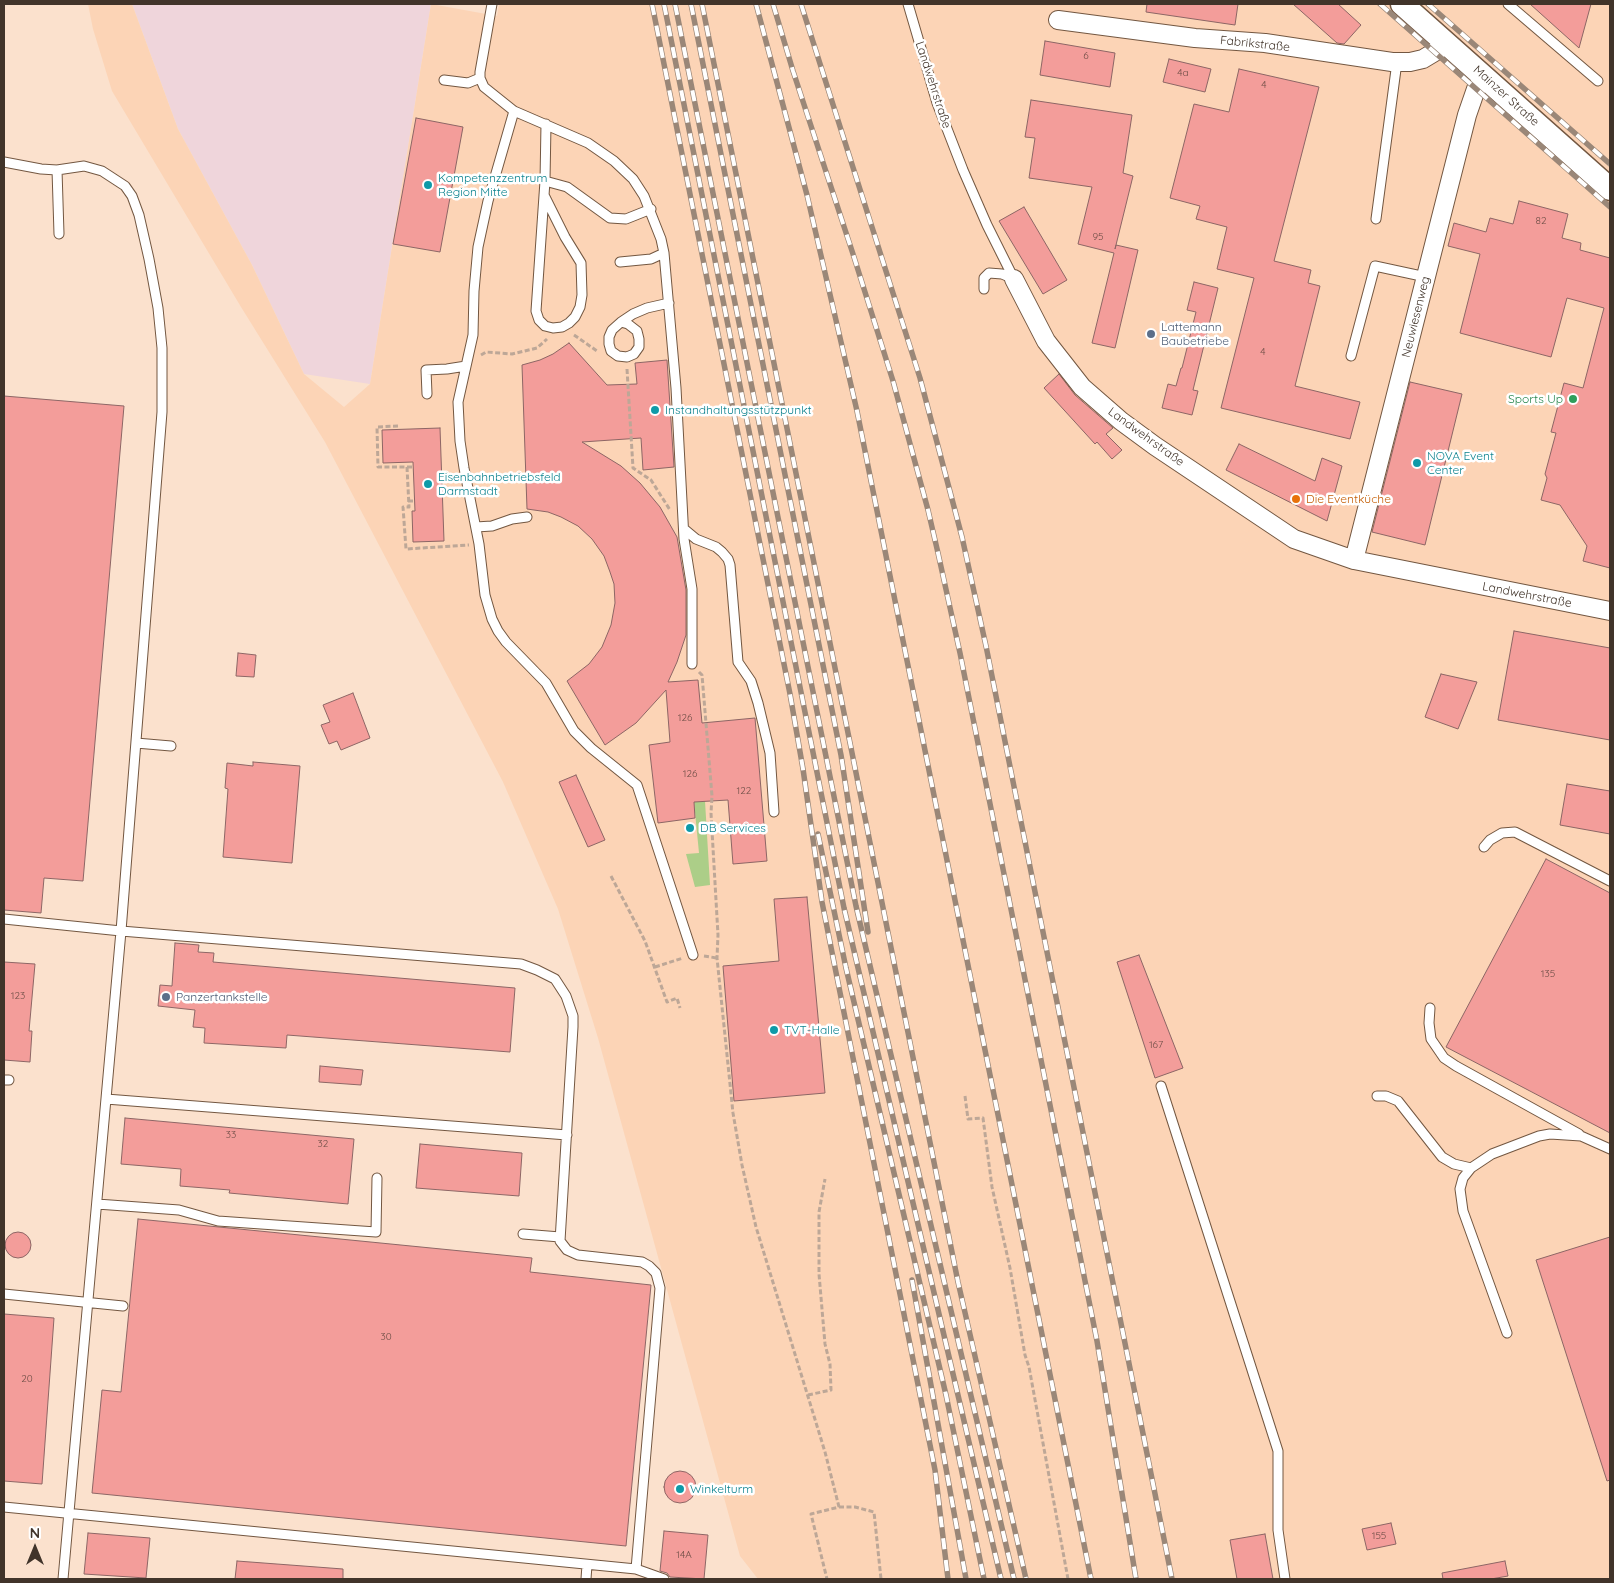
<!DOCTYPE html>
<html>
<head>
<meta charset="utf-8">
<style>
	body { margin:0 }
	#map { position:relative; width:1614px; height:1583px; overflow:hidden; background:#fbe1cd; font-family:Quicksand,sans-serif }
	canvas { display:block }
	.frame { position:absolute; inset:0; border:5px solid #41342a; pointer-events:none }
	.north { position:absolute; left:10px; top:1523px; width:50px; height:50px; -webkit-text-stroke:4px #fff; paint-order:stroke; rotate:0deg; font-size:14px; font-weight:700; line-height:20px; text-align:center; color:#41342a }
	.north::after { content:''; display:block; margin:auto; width:18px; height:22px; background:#41342a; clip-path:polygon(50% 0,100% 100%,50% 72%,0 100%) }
</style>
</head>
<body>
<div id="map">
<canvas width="1614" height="1583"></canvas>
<div class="frame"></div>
<div class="north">N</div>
</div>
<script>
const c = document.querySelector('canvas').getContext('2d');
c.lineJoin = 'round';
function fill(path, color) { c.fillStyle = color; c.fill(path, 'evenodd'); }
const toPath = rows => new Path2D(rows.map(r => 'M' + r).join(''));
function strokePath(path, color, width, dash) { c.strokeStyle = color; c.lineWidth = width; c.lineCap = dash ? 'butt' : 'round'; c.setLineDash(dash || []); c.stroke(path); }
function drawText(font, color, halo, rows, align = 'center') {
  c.font = font + ' Quicksand,sans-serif'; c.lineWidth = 5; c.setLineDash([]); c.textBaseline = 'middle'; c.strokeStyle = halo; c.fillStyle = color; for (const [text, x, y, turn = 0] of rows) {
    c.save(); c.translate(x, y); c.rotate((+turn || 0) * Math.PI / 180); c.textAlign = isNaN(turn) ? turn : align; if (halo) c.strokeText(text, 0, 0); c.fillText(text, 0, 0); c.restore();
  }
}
const commercial = toPath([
	[132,4,431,4,370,384,304,374,252,265,178,129]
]);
const built = toPath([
	[88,4,132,4,178,129,252,265,304,374,344,407,370,384,431,4,497,16,499,4,1610,4,1610,1579,758,1579,740,1556,598,1038,558,909,503,782,325,442,241,307,112,91,93,29]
]);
const green = toPath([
	[705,801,710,885,695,887,686,854,699,853,694,802]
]);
const building = toPath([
	[1147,4,1238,4,1235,25,1146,12,1147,4],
	[1293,4,1338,4,1361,25,1344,44,1337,43,1293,4],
	[1530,4,1591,4,1579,48,1530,4],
	[1045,41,1115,53,1110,87,1040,75,1045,41],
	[1169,59,1211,69,1205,92,1163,82,1169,59],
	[1239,69,1319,87,1274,261,1311,270,1308,283,1320,286,1295,386,1360,402,1350,439,1221,408,1254,278,1217,269,1227,227,1196,219,1200,206,1170,198,1194,104,1229,112,1239,69],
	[1031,100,1132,115,1123,173,1133,176,1115,249,1116,245,1138,250,1115,348,1092,343,1114,253,1078,244,1092,187,1029,178,1035,138,1025,137,1031,100],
	[416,118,463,127,440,252,393,244,416,118],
	[1519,201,1568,214,1562,238,1581,243,1580,250,1610,258,1610,568,1583,561,1587,546,1560,505,1541,500,1547,478,1545,474,1556,433,1551,432,1564,383,1583,388,1604,308,1567,298,1551,357,1460,333,1480,254,1448,246,1454,223,1486,232,1490,218,1513,224,1519,201],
	[1024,207,1067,280,1043,294,999,221,1024,207],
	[1194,282,1218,288,1193,390,1198,391,1192,415,1162,408,1168,384,1176,386,1181,368,1182,368,1196,312,1187,310,1194,282],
	[569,343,607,385,637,384,635,363,667,360,674,467,643,470,641,438,582,442,621,466,640,483,660,507,677,537,686,590,686,635,677,662,668,682,698,680,702,723,755,718,767,861,733,864,728,800,694,802,695,818,658,823,649,745,670,742,666,690,636,723,605,745,567,681,589,664,602,647,611,625,615,603,614,584,610,572,604,556,592,539,578,526,561,517,548,512,527,509,522,365,540,360,553,354,569,343],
	[1059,374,1075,395,1113,428,1106,434,1122,450,1112,459,1097,442,1095,444,1044,388,1059,374],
	[1410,382,1462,394,1425,545,1372,532,1410,382],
	[4,396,124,406,83,881,44,878,41,913,4,910,4,396],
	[440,428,444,541,413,542,412,511,415,511,413,462,383,463,382,430,440,428],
	[1239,444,1315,481,1322,458,1342,466,1327,521,1226,470,1239,444],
	[1514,631,1610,648,1610,740,1498,720,1514,631],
	[238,653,256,655,254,677,236,676,238,653],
	[1441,674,1477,682,1458,729,1425,717,1441,674],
	[353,693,370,738,341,750,337,741,329,744,321,725,330,722,323,705,353,693],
	[253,762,300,766,292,863,223,857,228,789,225,788,227,763,253,766,253,762],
	[576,775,605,840,588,847,559,782,576,775],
	[1567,784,1610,791,1610,834,1560,825,1567,784],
	[1546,859,1610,893,1610,1133,1446,1047,1546,859],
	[807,897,825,1093,734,1101,723,966,779,961,774,899,807,897],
	[175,943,199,945,198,952,214,953,213,962,515,988,510,1052,287,1035,286,1048,204,1043,205,1028,193,1027,195,1010,158,1006,160,985,172,986,175,943],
	[1139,955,1183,1068,1155,1078,1117,962,1139,955],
	[4,962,35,964,29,1031,32,1031,30,1062,4,1060,4,962],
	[320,1066,363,1070,361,1085,319,1082,320,1066],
	[125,1118,354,1139,348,1204,229,1193,230,1190,180,1186,181,1169,121,1164,125,1118],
	[420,1144,522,1153,519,1196,416,1188,420,1144],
	[138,1219,532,1258,530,1272,651,1285,626,1546,92,1493,102,1390,121,1392,138,1219],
	'5 1245a13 13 0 1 1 26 0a13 13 0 1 1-26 0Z',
	[1610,1237,1610,1480,1607,1481,1536,1260,1610,1237],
	[4,1314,54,1318,42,1484,4,1481,4,1314],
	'664 1487a16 16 0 1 1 32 0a16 16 0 1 1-32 0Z',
	[1391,1523,1396,1544,1367,1550,1362,1529,1391,1523],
	[664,1531,708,1535,704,1579,670,1577,667,1573,660,1571,664,1531],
	[88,1533,150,1538,146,1578,84,1574,88,1533],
	[1265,1534,1273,1579,1237,1579,1230,1540,1265,1534],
	[237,1561,343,1569,343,1579,235,1579,237,1561],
	[1505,1561,1508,1576,1491,1579,1443,1579,1442,1573,1505,1561]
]);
const path = toPath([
	[574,335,597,351],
	[481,355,486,352,512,354,537,348,547,339],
	[627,369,633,468,651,480,670,510],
	[398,426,377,427,378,467,407,467,409,507,403,507,406,549,469,545],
	[407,467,413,467],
	[408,501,415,501],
	[699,672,702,675,712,796,711,813,718,935,717,958,733,1113,742,1165,756,1227,825,1452,839,1507,811,1514,827,1579],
	[611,876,645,941,667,1002,677,998,680,1008],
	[704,956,717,958],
	[655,967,683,958],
	[965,1096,968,1119,983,1118,992,1187,1010,1268,1025,1355,1029,1367,1068,1579],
	[808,1395,831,1390,830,1364,825,1344,819,1274,819,1212,825,1179],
	[839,1507,855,1507,874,1512,881,1579]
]);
const service = toPath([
	[492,4,480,72,480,78,484,87,514,111,588,143,614,161,633,179,644,196,661,239,664,253,676,388,684,539,692,589,692,664],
	[908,4,937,103,963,170,987,225,1014,279],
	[1508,4,1598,81],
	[444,80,468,83,480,78],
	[514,111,488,201,478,247,474,291,473,335,458,402,460,441,464,468,479,544,485,595,492,619,498,631,506,642,546,683,574,731,591,748,637,785,693,955],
	[4,162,41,169,57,170,84,166,102,171,125,186,132,196,139,215,149,259,158,308,162,348,162,412,121,931,521,964,537,970,555,979,566,996,573,1016,573,1027,560,1241,567,1250,578,1255,642,1262,649,1266,656,1273,660,1288,636,1569,4,1507],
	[57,170,59,234],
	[545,181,567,187,610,218,626,219,651,209],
	[544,195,565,237,581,263,582,295,580,307,575,317,569,323,562,327,553,328,545,326,539,320,536,311,545,181,546,124],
	[1376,219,1397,62],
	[620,262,651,259,664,253],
	[984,289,984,278,989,273,1002,274,1014,279],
	[621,322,628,324,637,331,639,339,639,347,634,354,627,357,618,356,611,351,609,344,609,337,612,330,621,322,633,314,647,308,669,303],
	[1351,356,1375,266,1426,277],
	[427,394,426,370,447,369,466,366],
	[476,527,492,526,512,519,527,517],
	[684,529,696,539,716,547,722,552,728,559,730,565,738,662,751,681,758,703,770,753,774,812],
	[136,743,171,746],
	[1484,847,1490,840,1502,833,1515,832,1610,881],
	[4,919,121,931,63,1579],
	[1430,1008,1429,1023,1431,1039,1444,1058,1456,1066,1579,1134],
	[4,1080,9,1080],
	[1161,1086,1278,1451,1278,1530,1285,1579],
	[1377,1096,1386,1096,1398,1101,1442,1157,1454,1164,1471,1168],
	[106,1099,567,1135],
	[97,1204,179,1210,218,1221,376,1232,377,1178],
	[523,1234,560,1237],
	[4,1294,123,1306],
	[1507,1333,1463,1211,1460,1189,1463,1178,1471,1168,1492,1154,1539,1136,1550,1134,1581,1136,1610,1149],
	[636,1569,664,1579],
	[586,1579,587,1565]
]);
const minor = toPath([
	[1058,20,1195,38,1265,43,1392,62,1410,62,1423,59,1438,50,1446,42],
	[1014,279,1046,341,1082,387,1121,421,1155,446,1294,539,1354,560,1610,611],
	[1354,560,1467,115,1476,89,1485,77]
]);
const tertiary = toPath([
	[1402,4,1610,189]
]);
const rail = toPath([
	[652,4,790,694,803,769,822,902,935,1470,948,1579],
	[664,4,844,908,1001,1579],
	[675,4,856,906,1014,1579],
	[691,4,841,755,868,932],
	[702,4,958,1282,1026,1579],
	[756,4,807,195,857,411,1091,1579],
	[773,4,793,71,853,254,893,381,928,510,938,553,960,653,1097,1341,1136,1579],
	[801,4,920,378,962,537,986,646,1172,1579],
	[1380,4,1610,207],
	[1428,4,1610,164],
	[818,834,846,968,946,1395,984,1579],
	[912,1280,966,1579]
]);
const markers = [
	[428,185,5,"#0f9aa8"],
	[1151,334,5,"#5c6f8a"],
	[1573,399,5,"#2e9e5b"],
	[655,410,5,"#0f9aa8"],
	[1417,463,5,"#0f9aa8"],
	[428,484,5,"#0f9aa8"],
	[1296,499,5,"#e8710a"],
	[690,828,5,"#0f9aa8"],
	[166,997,5,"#5c6f8a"],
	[774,1030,5,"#0f9aa8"],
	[680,1489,5,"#0f9aa8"]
];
const numberNames = [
	["6",1086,56],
	["4a",1183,73],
	["4",1264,85],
	["82",1541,221],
	["95",1098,237],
	["4",1263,352],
	["126",685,718],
	["126",690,774],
	["122",744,791],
	["135",1548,974],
	["123",18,996],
	["167",1156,1045],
	["33",231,1135],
	["32",323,1144],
	["30",386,1337],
	["20",27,1379],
	["155",1379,1536],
	["14A",684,1555]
];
const streetNames = [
	["Fabrikstraße",1255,44,6],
	["Landwehrstraße",933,85,72],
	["Mainzer Straße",1506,96,42],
	["Neuwiesenweg",1416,317,-76],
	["Landwehrstraße",1146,437,36],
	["Landwehrstraße",1527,595,11]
];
const cultureNames = [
	["Kompetenzzentrum",438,178],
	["Region Mitte",438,192],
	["Instandhaltungsstützpunkt",665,410],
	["NOVA Event",1427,456],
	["Center",1427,470],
	["Eisenbahnbetriebsfeld",438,477],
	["Darmstadt",438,491],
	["DB Services",700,828],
	["TVT-Halle",784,1030],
	["Winkelturm",690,1489]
];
const serviceNames = [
	["Lattemann",1161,327],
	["Baubetriebe",1161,341],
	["Panzertankstelle",176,997]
];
const leisureNames = [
	["Sports Up",1563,399]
];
const foodNames = [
	["Die Eventküche",1306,499]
];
fill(commercial, '#efd5db');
fill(built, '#fcd4b6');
fill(green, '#acce88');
fill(building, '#f39d9a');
strokePath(building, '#8d6665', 1);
strokePath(service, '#735741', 11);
strokePath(minor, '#735741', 20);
strokePath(tertiary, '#735741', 25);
strokePath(path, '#bda797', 3, [5, 2.5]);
strokePath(service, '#fff', 9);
strokePath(minor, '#fff', 18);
strokePath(tertiary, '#fff', 22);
strokePath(rail, '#9a8778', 5.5);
strokePath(rail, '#fff', 4, [11]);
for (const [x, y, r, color] of markers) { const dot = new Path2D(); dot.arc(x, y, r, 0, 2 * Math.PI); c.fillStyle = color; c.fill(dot); strokePath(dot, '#fff', 2); }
drawText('10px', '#6e4e46', null, numberNames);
drawText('12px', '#41342a', '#fff', streetNames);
drawText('12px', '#0d838f', '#fff', cultureNames, 'left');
drawText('12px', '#4e5e75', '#fff', serviceNames, 'left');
drawText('12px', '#27864d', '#fff', leisureNames, 'right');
drawText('12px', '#c56008', '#fff', foodNames, 'left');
</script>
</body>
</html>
